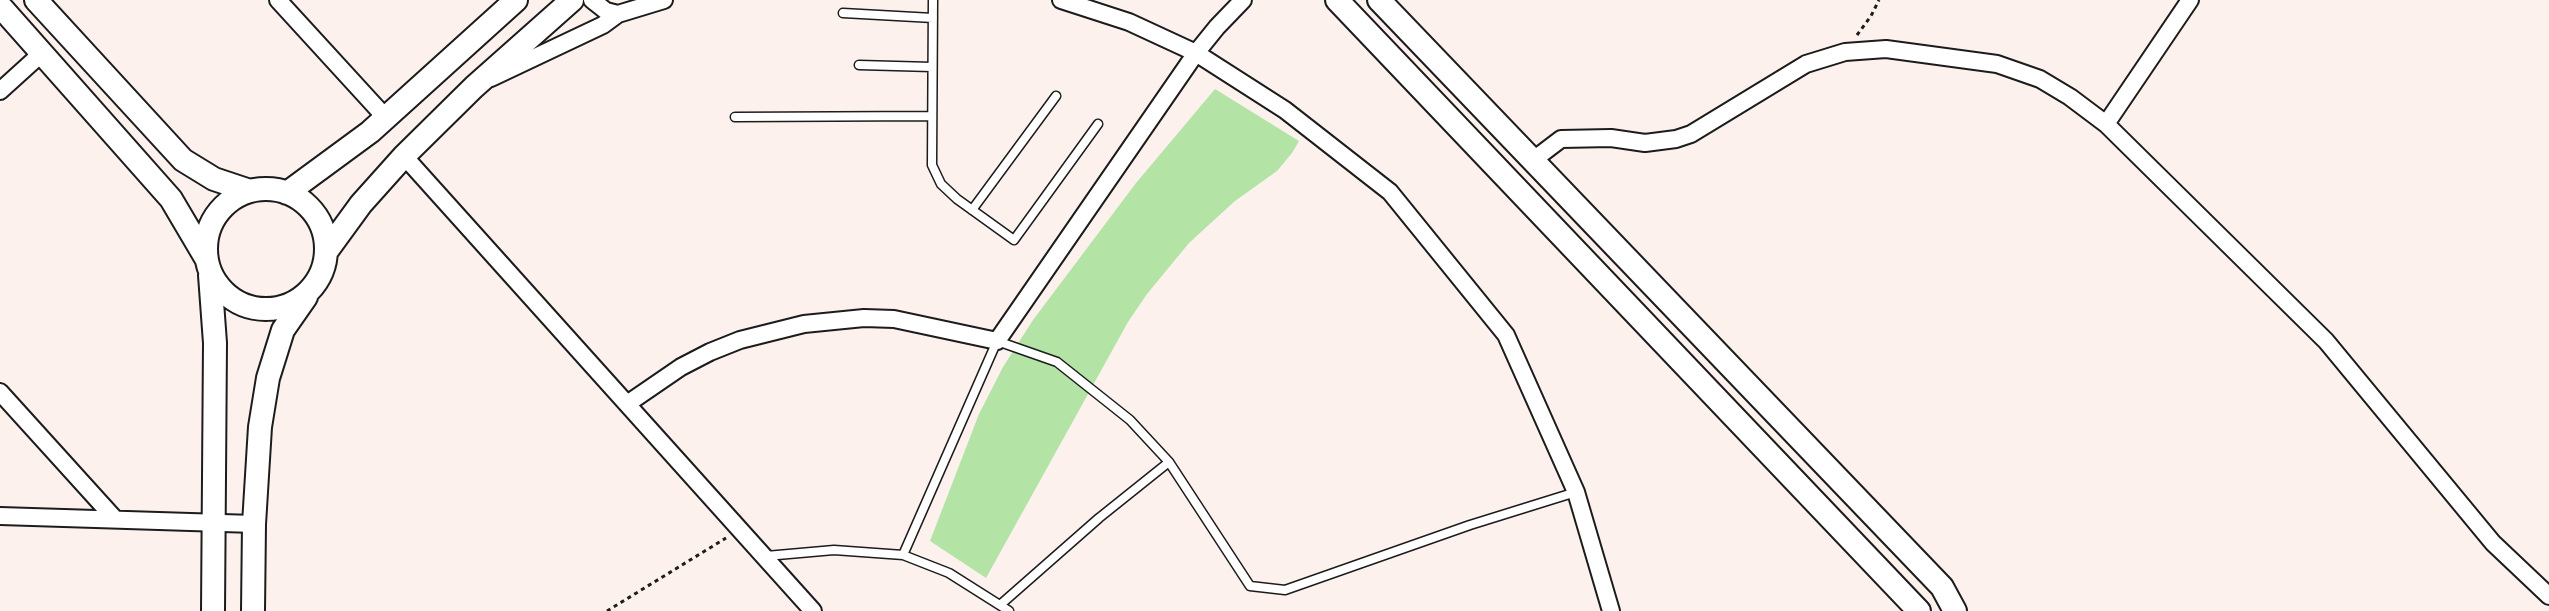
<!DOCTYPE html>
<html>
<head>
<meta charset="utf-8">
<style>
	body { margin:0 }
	canvas { display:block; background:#fcf1ec }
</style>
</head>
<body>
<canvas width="2549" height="611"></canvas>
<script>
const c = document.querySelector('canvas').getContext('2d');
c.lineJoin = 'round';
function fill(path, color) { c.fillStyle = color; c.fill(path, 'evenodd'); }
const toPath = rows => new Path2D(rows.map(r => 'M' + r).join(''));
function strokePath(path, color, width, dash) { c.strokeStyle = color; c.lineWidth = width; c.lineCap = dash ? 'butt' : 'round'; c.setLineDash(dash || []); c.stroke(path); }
const green = toPath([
	[1215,89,1299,141,1292,153,1277,171,1235,201,1189,243,1147,294,1128,322,986,578,930,541,979,414,1003,367,1033,320,1136,183]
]);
const path = toPath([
	[1857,35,1871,16,1879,0],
	[607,611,726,538]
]);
const lane = toPath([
	[933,0,932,165,941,184,957,199,1014,240,1098,124],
	[843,13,933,18],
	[859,65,932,67],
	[735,117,932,116],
	[972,210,1056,96],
	[903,555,997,341,1057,362,1130,420,1169,462,1250,586,1285,590,1470,525,1576,492],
	[766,556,834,550,903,555,949,573,1009,611],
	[1000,605,1099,518,1169,462]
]);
const street = toPath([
	[278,0,386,118],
	[592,0,606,11,618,14],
	[1061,0,1129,22,1196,53,1285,110,1390,192,1506,335,1576,492,1611,611],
	[491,78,603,25,618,14,664,0],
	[0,91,42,53],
	[2106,124,2190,0],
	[404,156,813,611],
	[1532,161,1561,139,1611,138,1645,143,1676,139,1691,134,1806,64,1845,52,1886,49,1997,64,2040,79,2070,97,2106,124,2326,341,2493,543,2549,596],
	[0,392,115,519],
	[627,404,681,367,710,352,740,340,804,324,864,318,894,319,997,341,1196,53,1217,27,1243,0],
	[0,516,254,524]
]);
const secondary = toPath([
	[36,0,183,160,214,179,250,191],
	[1337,0,1919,611],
	[1379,0,1942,587,1955,611],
	[0,6,171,199,207,260],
	'206 249a60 60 0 1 1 120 0a60 60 0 1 1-120 0Z',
	[287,193,370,132,516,0],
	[326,252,361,204,404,156,474,87,572,0],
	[210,275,215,343,213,611],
	[253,611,254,524,260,427,268,378,283,330,306,297]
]);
fill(green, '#b3e4a5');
strokePath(lane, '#1c1c1c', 11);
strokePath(street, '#1c1c1c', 20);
strokePath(secondary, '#1c1c1c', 26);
strokePath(path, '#1c1c1c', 3, [4, 4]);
strokePath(lane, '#fff', 8);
strokePath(street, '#fff', 16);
strokePath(secondary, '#fff', 22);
</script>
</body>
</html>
